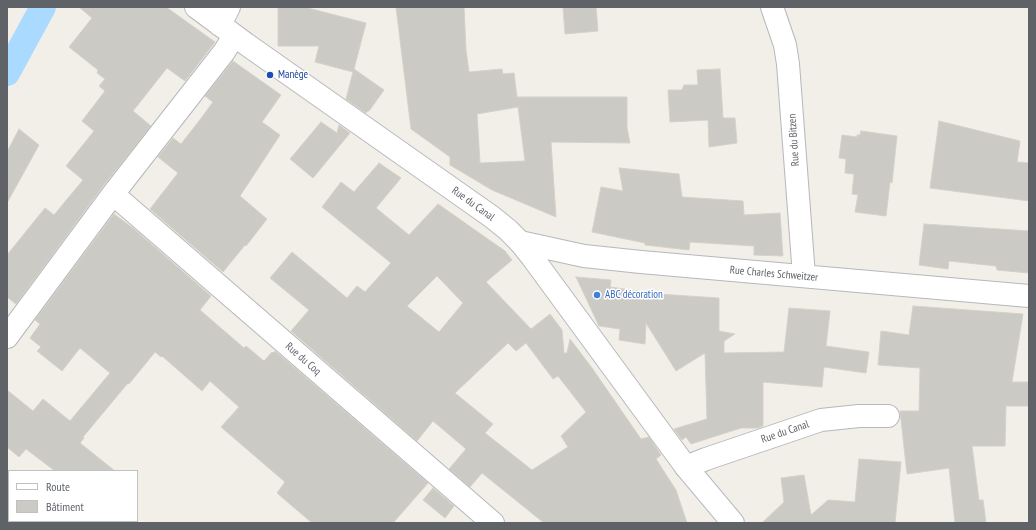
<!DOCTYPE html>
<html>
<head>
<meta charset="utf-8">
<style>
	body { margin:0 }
	#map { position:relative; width:1036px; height:530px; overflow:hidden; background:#f1efe8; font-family:"PT Sans Narrow",sans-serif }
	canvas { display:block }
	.frame { position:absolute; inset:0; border:8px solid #5f6368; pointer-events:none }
	.legend { position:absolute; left:8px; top:470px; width:130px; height:52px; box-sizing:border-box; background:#fff; border:1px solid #bfc1c3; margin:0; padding:5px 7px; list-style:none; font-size:12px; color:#5f6368 }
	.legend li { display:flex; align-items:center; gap:8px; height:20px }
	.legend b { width:20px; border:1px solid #bfc1c3 }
</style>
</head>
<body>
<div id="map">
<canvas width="1036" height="530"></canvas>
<div class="frame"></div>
<ul class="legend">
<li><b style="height:5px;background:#fff"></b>Route</li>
<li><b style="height:11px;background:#cccac5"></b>Bâtiment</li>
</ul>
</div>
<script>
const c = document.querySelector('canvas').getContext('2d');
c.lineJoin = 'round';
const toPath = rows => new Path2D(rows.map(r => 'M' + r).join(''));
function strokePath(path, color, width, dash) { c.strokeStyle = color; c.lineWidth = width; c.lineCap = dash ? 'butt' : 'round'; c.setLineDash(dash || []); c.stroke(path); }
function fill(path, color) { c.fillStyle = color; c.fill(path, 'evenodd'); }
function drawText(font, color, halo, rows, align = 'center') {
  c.font = font + ' "PT Sans Narrow",sans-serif'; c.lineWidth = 3; c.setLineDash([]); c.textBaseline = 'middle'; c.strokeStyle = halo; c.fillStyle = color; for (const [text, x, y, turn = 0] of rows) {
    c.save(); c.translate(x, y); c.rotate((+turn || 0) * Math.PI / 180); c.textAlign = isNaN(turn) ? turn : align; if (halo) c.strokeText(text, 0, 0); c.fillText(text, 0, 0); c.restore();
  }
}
const canal = toPath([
	[7,73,43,7]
]);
const building = toPath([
	[79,7,166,7,215,42,185,81,167,68,133,111,151,126,103,186,16,304,7,297,7,255,45,208,54,215,83,180,66,166,94,131,82,121,105,91,99,86,105,79,97,73,98,70,69,47,92,18,79,7],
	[278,7,304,7,366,23,354,69,384,90,369,111,368,111,366,113,346,99,353,72,315,62,319,46,278,46,278,7],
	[396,7,464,7,466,50,469,72,502,69,503,74,514,73,517,97,627,97,627,128,630,143,551,142,556,217,492,190,450,165,450,157,411,129,396,7],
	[518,107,525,161,480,163,477,114,518,107],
	[563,7,596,7,598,31,565,34,563,7],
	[233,61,281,95,262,122,280,135,240,196,267,219,246,246,245,245,223,272,150,209,178,173,158,157,173,138,181,144,199,121,213,102,205,96,233,61],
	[720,69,723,118,735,118,737,143,709,147,708,120,670,122,668,90,682,90,684,85,698,85,697,70,720,69],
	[939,121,1020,141,1017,162,1029,163,1029,201,930,188,939,121],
	[321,122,337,133,339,125,350,133,313,178,290,159,321,122],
	[19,129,39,145,7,203,7,152,19,129],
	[861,131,897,136,892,183,890,182,886,216,855,212,858,195,852,194,854,174,845,173,846,159,839,158,842,135,857,137,857,135,860,135,861,131],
	[379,163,401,178,376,208,409,235,438,204,505,251,512,260,486,282,531,329,550,314,562,330,564,353,567,353,570,339,592,368,641,439,649,437,661,455,656,459,676,490,687,523,544,523,482,473,470,487,449,469,466,449,433,421,417,441,291,331,309,310,270,278,292,252,347,298,357,286,365,292,391,263,322,207,341,182,354,192,379,163],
	[437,276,463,303,439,332,407,306,437,276],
	[508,343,516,351,526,343,553,379,558,376,586,412,561,436,568,447,532,470,485,433,493,424,455,393,508,343],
	[619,168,679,174,682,197,743,201,744,215,780,213,783,256,754,255,754,246,690,242,689,250,645,245,645,243,592,232,601,187,623,191,619,168],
	[114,214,134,229,211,296,200,310,244,348,246,346,264,361,272,352,273,353,275,351,428,483,393,523,312,523,277,493,285,482,221,427,239,407,210,381,202,391,162,356,161,357,155,352,129,384,128,383,83,437,84,438,80,443,115,471,55,471,26,449,19,457,7,447,7,390,33,411,43,399,70,421,110,373,80,348,62,371,37,351,41,347,30,338,40,324,35,320,114,214],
	[924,224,1029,231,1029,273,997,270,996,266,949,261,948,269,919,265,924,224],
	[576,277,611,280,610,287,658,294,719,298,719,331,735,334,724,341,724,353,784,352,789,308,830,311,826,346,869,352,866,373,824,367,822,387,763,382,763,426,758,428,741,428,691,444,686,437,682,440,674,429,707,419,705,353,676,371,646,323,645,344,619,340,620,329,599,326,576,277],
	[913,306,1023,314,1012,382,1029,382,1029,406,1006,406,1005,446,972,446,979,500,983,500,986,523,955,523,949,468,907,474,900,411,919,411,920,368,878,365,881,331,909,335,913,306],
	[859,459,901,462,895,523,762,523,784,502,781,478,804,475,811,515,828,500,855,502,859,459],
	[433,488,454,506,445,518,423,500,433,488]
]);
const street = toPath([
	[772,7,785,45,788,64,804,276],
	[220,25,229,7],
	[113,194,493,523],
	[520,242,584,256,641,262,1029,296],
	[7,337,113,194,224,52,234,36],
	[686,467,706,459,821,420,859,416,888,416],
	[7,492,9,494],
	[45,521,47,523]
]);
const secondary = toPath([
	[196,7,246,44,492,217,508,230,520,242,532,257,686,467,733,523]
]);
const markers = [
	[270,75,4,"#1a4fb4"],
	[597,295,4,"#3f7fe0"]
];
const transitNames = [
	["Manège",278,75]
];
const streetNames = [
	["Rue du Bitzen",794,140,-94],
	["Rue du Canal",473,204,36],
	["Rue Charles Schweitzer",774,274,5],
	["Rue du Coq",303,359,41],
	["Rue du Canal",785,432,-19]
];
const shopNames = [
	["ABC décoration",605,295]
];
strokePath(canal, '#aadaff', 26);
fill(building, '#cccac5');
strokePath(building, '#d6d1c6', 1);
strokePath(street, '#b5b8bc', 24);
strokePath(secondary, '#b6babf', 24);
strokePath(street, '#fff', 22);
strokePath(secondary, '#fff', 22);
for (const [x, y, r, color] of markers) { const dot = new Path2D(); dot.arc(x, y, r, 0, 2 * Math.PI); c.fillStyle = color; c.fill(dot); strokePath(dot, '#fff', 1.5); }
drawText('11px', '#164399', '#fff', transitNames, 'left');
drawText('11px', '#5f6368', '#fff', streetNames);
drawText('11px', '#366cbe', '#fff', shopNames, 'left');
</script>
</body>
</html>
